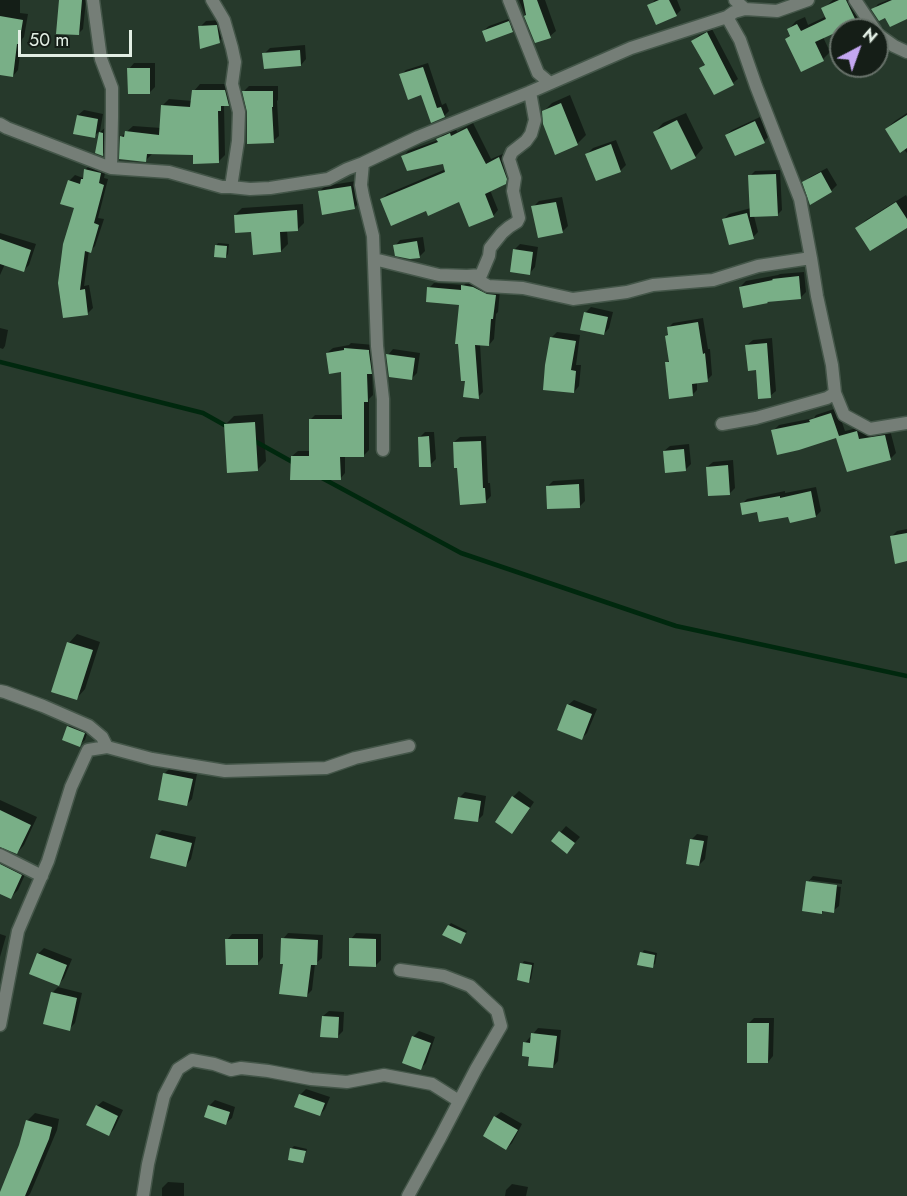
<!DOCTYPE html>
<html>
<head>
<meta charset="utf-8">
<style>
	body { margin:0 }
	#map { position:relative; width:907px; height:1196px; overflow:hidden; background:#26392b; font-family:Jost,sans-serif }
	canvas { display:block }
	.north { position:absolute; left:829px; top:18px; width:60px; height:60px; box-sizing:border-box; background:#151e17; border:2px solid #677169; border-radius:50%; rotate:41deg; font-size:16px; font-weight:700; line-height:24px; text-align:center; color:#e2eee4 }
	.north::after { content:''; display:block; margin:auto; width:21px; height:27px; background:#c4a7f1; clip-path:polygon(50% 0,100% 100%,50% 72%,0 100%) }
	.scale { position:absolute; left:18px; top:30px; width:114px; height:27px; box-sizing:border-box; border:3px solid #e2eee4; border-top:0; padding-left:8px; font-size:18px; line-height:21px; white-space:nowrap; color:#e2eee4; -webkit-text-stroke:4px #151e17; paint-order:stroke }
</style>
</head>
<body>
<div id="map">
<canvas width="907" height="1196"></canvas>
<div class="north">N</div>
<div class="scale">50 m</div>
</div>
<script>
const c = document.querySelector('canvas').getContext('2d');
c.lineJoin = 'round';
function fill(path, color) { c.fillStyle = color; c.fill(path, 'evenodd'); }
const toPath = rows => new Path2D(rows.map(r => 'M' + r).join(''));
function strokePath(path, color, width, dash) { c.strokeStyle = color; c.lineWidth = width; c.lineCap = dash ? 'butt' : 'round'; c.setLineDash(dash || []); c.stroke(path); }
const shadow = toPath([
	[0,0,20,0,20,13,28,14,24,37,22,39,18,70,13,76,0,74],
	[61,0,86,0,83,29,79,33],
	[519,0,545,0,556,31,550,36,536,42],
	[655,0,677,0,681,10,676,15,649,6],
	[833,0,857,0,863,14,856,21,823,37,830,52,823,59,786,39,791,34,789,29,796,21,805,17,808,25,827,16,823,9],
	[888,0,907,0,907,18,886,16,873,10,878,4],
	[514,17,518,25,512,31,483,31,489,26],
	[222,20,225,36,219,41,200,27,206,21],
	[712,29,738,79,733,83,701,68,706,63,693,41,698,36],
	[305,45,306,59,301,65,264,54,270,48],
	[134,63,155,63,155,87,149,93,129,69],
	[428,63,442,105,446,103,449,111,444,116,422,93,401,75,406,70],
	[200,84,231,84,235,98,228,105,224,106,225,155,218,162,194,154,152,154,146,160,121,137,133,126,161,128,162,106,169,99,192,101,194,91],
	[249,86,278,86,278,100,277,101,279,136,273,141,249,112,244,91],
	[570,95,586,135,577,144,543,112,552,103],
	[84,110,103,114,100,131,94,136,78,115],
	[686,113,703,148,695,157,655,132,663,123],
	[907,113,907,153,886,129,895,121],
	[760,117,769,136,764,141,726,135,732,130],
	[473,123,491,159,505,153,511,172,511,177,505,183,490,190,498,210,493,216,460,200,427,209,382,199,387,194,446,169,444,162,403,157,408,151,438,140,444,133,456,129,457,132],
	[106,127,108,127,108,149,103,154,100,132],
	[616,140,626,165,620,171,587,154,593,148],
	[91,164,106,168,104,178,108,179,98,218,104,219,95,246,90,251,89,250,84,286,89,285,93,308,87,314,64,316,75,207,69,181,75,175,83,178,86,169],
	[827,168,837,185,831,191,810,203,804,183,810,177],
	[780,170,782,210,777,215,754,216,758,232,753,237,724,219,729,214,751,208,750,176,755,171],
	[356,181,360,202,354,208,320,191,325,186],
	[906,195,907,197,907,226,857,228,866,220],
	[562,197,568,226,562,232,533,207,539,201],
	[303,204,304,223,297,230,287,230,288,244,281,251,252,230,235,215,242,208],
	[0,233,36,244,29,265,24,270,5,264,0,275],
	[423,237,425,251,419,257,395,246,400,240],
	[218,243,229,244,228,254,226,257,216,246],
	[520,244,538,247,535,267,530,273,514,250],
	[804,272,806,292,801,297,740,287,746,281,778,275,780,274],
	[468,281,500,290,498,312,496,314,494,339,489,345,480,344,483,392,478,397,467,379,460,303,429,288,434,283,464,285],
	[591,307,613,312,609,328,604,334,585,313],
	[703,318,708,349,710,349,712,375,707,380,697,382,697,390,692,395,667,363,670,359,666,336,669,333,668,328,673,323],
	[0,328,8,330,5,346,3,349,0,348],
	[557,332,580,335,576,365,581,365,579,386,574,392,552,337],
	[772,338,776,391,770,396,747,345,753,340],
	[351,343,374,345,377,368,372,372,373,395,369,399,369,450,364,455,345,455,345,473,340,479,292,456,298,451,310,451,310,420,315,415,344,415,342,370,327,353,333,348,349,345],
	[393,349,420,353,417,373,412,378,388,355],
	[837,408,845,431,862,427,864,434,890,430,896,453,890,459,837,436,773,431,779,425,814,418,816,415],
	[263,414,266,461,257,470,225,425,234,416],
	[425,432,434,432,436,459,430,465,419,438],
	[486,436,488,483,490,483,491,496,486,501,454,442,460,437],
	[689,444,691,464,685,470,664,451,670,446],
	[733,460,735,488,730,493,707,467,713,462],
	[584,479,585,501,580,506,548,486,553,481],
	[816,487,821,511,816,516,790,515,759,511,742,504,747,499,785,491,785,493],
	[907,529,907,560,891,537,897,531],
	[77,634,100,642,85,689,77,698,69,643],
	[574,700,597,709,587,733,581,739,568,705],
	[74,721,89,727,85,740,79,745,64,740,69,726],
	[170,768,197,774,192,799,187,804,165,773],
	[519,791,534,802,518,826,512,832,497,821,513,797],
	[465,792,486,796,483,815,477,821,459,798],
	[0,800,37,817,24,845,17,853,0,845],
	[566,826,580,837,572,846,553,841],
	[162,830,196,837,191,859,186,865,157,835],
	[697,834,708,836,705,859,699,865,692,839],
	[0,851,28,868,18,890,11,897,0,892],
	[813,876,842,880,842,884,810,880,810,883,841,887,839,906,833,911,824,910,822,912,808,882],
	[451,923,467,931,463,940,449,925],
	[288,933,323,935,322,958,315,964,312,990,306,996,285,963,283,939],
	[356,933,381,934,381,960,375,966,351,939],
	[0,934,6,936,0,957],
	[232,934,263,934,263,957,258,963,227,940],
	[44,948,72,959,64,978,59,984,38,954],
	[644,950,657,953,655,964,652,966,642,953],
	[524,961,534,963,531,979,529,981,522,964],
	[58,987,82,993,75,1023,69,1029,53,992],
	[329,1011,344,1012,343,1031,337,1037,323,1016],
	[754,1018,774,1018,773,1056,768,1062,749,1023],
	[538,1028,561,1030,558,1061,553,1067,530,1056,525,1043,530,1037,532,1038,533,1034],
	[419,1031,435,1037,426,1063,421,1068,413,1037],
	[306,1089,330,1097,325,1109,320,1115,300,1095],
	[215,1100,235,1107,232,1118,226,1123,209,1106],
	[103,1101,123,1110,114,1129,109,1134,97,1106],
	[501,1112,522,1124,512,1143,506,1149,495,1117],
	[35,1113,59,1119,57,1130,30,1194,28,1196,9,1196,27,1121],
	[294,1146,307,1149,304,1159,302,1162,289,1159,292,1148],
	[168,1182,184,1183,184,1196,162,1196,162,1188],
	[512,1184,528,1187,526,1196,505,1196,506,1190]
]);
const stream = toPath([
	[0,362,203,413,228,427],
	[251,439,296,464],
	[322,478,461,553,676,626,907,676]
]);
const building = toPath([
	[59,0,82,0,79,35,56,34],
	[523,0,537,0,551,38,535,43,524,16,526,15],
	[659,0,669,0,677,16,656,25,647,5],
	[839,0,846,0,857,23,815,42,824,61,801,72,785,39,790,36,787,29,797,24,801,31,826,19,821,8],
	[892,0,907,0,907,19,890,27,885,18,879,21,871,9],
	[0,16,23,20,19,44,17,44,13,77,0,75],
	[509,21,513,32,486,42,482,31],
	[217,25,220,43,200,49,198,26],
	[707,32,734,85,714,95,699,68,705,65,691,41],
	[300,50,301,66,264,69,262,53],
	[423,67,437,108,441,107,445,117,431,123,421,95,408,100,399,74],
	[127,68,150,68,150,94,128,94],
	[192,90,225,90,229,106,221,106,221,111,218,111,219,163,193,164,193,155,147,154,146,162,119,159,120,136,124,137,125,131,159,135,161,105,190,107],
	[242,91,273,91,273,107,272,107,274,143,247,144,247,112],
	[561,103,578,145,555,155,543,124,542,111],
	[77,115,98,119,95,138,73,134],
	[907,115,907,148,900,153,885,129],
	[677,120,696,158,671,170,653,132],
	[755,121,765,143,735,156,725,135],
	[467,128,486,164,499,157,507,179,506,184,485,194,494,217,469,227,459,202,428,216,426,211,391,226,380,199,445,172,443,164,407,171,401,156,438,142,436,139,450,133,451,136],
	[99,132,103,133,103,156,95,153],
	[611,144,621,172,596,181,585,154],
	[84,169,101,173,99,183,104,185,94,223,99,225,91,253,85,251,80,290,85,289,88,315,63,318,58,283,63,244,74,208,60,204,68,180,80,184,81,179,83,179],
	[821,172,832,192,810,205,802,182],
	[776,174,778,216,750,217,748,175],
	[351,186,355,209,322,215,318,191],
	[556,202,563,233,538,238,531,206],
	[896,202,907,219,907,228,870,251,855,228],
	[297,210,298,231,280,232,281,252,253,255,251,232,235,233,234,215],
	[747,213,754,239,729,245,722,219],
	[0,239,31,250,24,272,0,264],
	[417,241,420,258,410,259,395,256,393,245],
	[215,245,227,246,226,258,214,257],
	[513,249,533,252,530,275,510,272],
	[799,276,801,299,767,302,768,303,743,308,739,287,773,280,772,279],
	[461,285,473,287,487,294,496,295,493,319,491,319,489,346,475,345,479,399,463,397,465,381,461,381,458,344,455,344,459,305,426,302,427,287,461,290],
	[584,312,608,317,604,335,580,330],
	[698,322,703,354,705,353,708,382,692,384,693,396,669,399,665,362,669,362,665,336,668,335,667,327],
	[550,337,576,341,571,370,576,371,574,393,543,390,545,365],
	[767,343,771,398,758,399,756,370,748,371,745,345],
	[344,348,369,350,369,352,372,374,367,374,368,402,364,402,364,457,340,457,341,480,290,480,291,456,309,456,309,419,342,419,341,372,329,374,326,353,344,350],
	[386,354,415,358,412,380,389,377],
	[831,413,839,436,857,431,859,439,885,435,891,460,847,472,836,438,799,450,777,455,771,430,810,422,809,420],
	[255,422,258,471,227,473,224,424],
	[429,436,431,467,419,467,418,437],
	[481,441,483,488,485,488,486,503,460,505,457,468,454,468,453,442],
	[684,449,686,471,665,473,663,451],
	[728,465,730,495,708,496,706,467],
	[579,484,580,508,547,509,546,486],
	[811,491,816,517,790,523,788,517,759,522,757,512,742,515,740,503,780,496,780,498],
	[907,533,907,561,895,564,890,536],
	[67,642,93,650,77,700,51,692],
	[567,704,592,714,582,740,557,730],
	[67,726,85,733,80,747,62,740],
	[163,773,193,779,187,806,158,800],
	[512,796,530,808,512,834,495,822],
	[458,797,481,801,478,822,454,819],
	[0,810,31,825,17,854,0,847],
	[559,831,575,843,567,854,551,841],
	[156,834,192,843,186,867,150,858],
	[690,839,704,841,699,866,686,864],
	[0,864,22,875,11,899,0,894],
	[806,881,837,885,834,913,822,911,822,914,802,911],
	[448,925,466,933,461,944,442,935],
	[281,938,318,940,317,965,311,965,307,997,279,994,283,964,280,964],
	[349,938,376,939,376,967,349,966],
	[225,939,258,939,258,965,226,965],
	[640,952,655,955,653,968,637,965],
	[37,953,67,965,59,986,29,974],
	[520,963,532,965,529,983,517,980],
	[51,992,77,998,70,1031,43,1024],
	[322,1016,339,1017,338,1038,320,1037],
	[747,1023,769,1023,768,1063,747,1063],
	[531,1033,557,1036,553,1068,528,1066,529,1057,522,1056,523,1042,530,1043],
	[412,1036,431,1043,421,1070,402,1063],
	[299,1094,325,1103,320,1116,294,1107],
	[96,1105,118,1116,109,1136,86,1125],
	[208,1105,230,1112,226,1125,204,1117],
	[494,1116,518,1130,506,1150,483,1136],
	[26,1120,52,1127,49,1139,25,1196,0,1196,0,1192,19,1145],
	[290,1148,306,1151,303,1163,288,1160]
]);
const minor = toPath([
	[93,0,101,59,112,88,112,117,111,168],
	[212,0,224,20,232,48,235,62,232,84,239,112,238,141,231,187],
	[509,0,538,73,550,83],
	[735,0,745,9,777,11,808,0],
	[855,0,875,30],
	[727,17,740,40,756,86,800,199,811,258,817,296,832,365,835,393,844,415,870,429,907,423],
	[877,34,894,46,907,52],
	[0,124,7,128,111,168,169,172,222,187,231,187,250,189,270,188,328,179,347,169,363,163,418,137,530,92,631,48,727,17,734,12,745,9],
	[363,163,361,185,363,196,373,236,377,346,383,399,383,450],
	[374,259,439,275,467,276,481,275,489,256,490,248,502,233,509,227,517,222,519,218,513,191,515,178,509,159,512,152,526,141,531,134,535,120,530,92],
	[471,276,488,286,523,288,573,299,627,292,653,285,713,280,758,266,811,258],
	[722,424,756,418,827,398,835,393],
	[0,691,5,692,43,706,89,726,102,737,107,747],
	[0,855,42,876],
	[400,970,444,976,470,986,497,1011,501,1026,476,1069,440,1138,408,1196],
	[0,1025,18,931,48,861,71,787,88,750,107,747,152,759,225,771,326,768,355,758,409,746],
	[143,1196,148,1164,164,1096,178,1069,192,1060,214,1064,231,1070,241,1068,268,1071,311,1079,347,1082,384,1075,432,1084,459,1101]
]);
fill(shadow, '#0007');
strokePath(stream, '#00280e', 4.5);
fill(building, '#79af87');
strokePath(minor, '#445649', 15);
strokePath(minor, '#757e77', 12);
</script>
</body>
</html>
